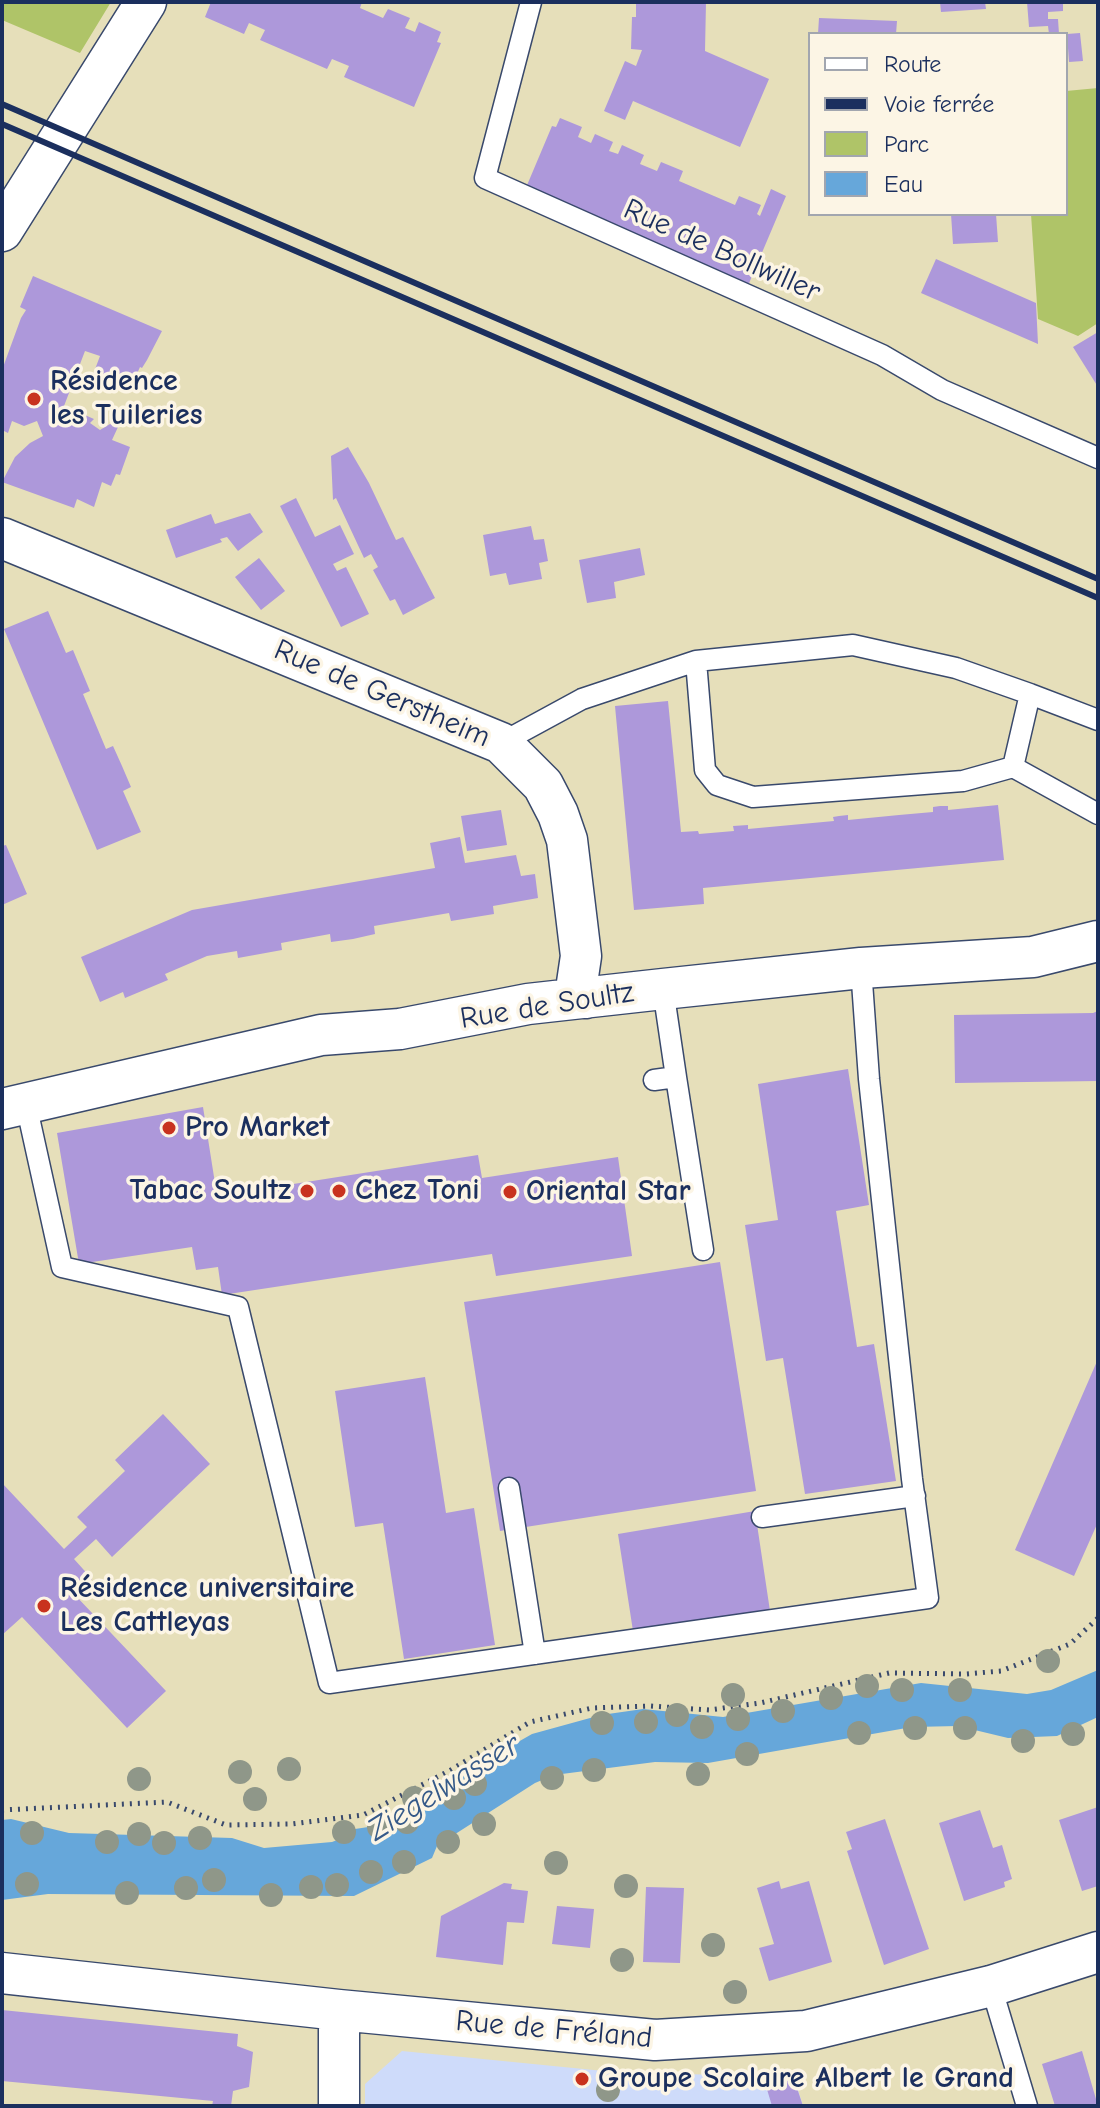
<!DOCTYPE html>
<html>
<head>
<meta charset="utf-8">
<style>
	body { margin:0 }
	#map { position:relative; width:1100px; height:2108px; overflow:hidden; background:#e6dfba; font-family:"Comic Neue",sans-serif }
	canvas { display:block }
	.frame { position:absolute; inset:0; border:4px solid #1b2f5e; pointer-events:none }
	.legend { position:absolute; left:808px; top:32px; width:260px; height:184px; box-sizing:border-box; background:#fcf5e5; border:2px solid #a2a6af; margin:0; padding:10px 14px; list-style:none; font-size:24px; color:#1b2f5e }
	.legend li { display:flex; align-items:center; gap:16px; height:40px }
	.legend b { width:40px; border:2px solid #a2a6af }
</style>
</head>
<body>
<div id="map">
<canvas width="1100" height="2108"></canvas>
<div class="frame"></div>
<ul class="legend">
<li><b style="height:10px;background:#fff"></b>Route</li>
<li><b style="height:10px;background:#1b2f5e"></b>Voie ferrée</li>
<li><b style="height:22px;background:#afc468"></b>Parc</li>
<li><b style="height:22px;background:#66a7da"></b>Eau</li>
</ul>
</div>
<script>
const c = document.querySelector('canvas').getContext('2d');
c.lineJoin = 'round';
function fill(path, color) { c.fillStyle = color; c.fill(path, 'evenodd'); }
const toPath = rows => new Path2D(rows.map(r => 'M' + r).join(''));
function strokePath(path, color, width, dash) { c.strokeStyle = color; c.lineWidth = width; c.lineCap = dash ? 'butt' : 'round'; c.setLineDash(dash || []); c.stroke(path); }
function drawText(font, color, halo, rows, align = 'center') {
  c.font = font + ' "Comic Neue",sans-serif'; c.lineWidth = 7; c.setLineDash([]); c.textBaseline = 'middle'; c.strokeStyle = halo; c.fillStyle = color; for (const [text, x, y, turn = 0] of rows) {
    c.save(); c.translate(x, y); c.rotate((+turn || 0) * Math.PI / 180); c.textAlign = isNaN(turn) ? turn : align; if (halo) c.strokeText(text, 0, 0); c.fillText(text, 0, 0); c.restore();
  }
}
const built = toPath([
	[402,2051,624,2073,728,2075,792,2071,803,2106,365,2106,365,2084]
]);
const green = toPath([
	[2,2,111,2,80,53,2,20],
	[1098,88,1098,323,1078,336,1038,319,1031,214,1066,214,1066,91]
]);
const water = toPath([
	[1098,1670,1098,1717,1057,1736,1008,1738,958,1726,912,1727,708,1763,655,1762,554,1775,535,1783,449,1838,437,1846,432,1858,354,1896,48,1894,2,1900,2,1820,11,1819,69,1833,232,1838,264,1848,332,1842,345,1837,355,1829,375,1826,441,1792,490,1758,532,1734,601,1715,643,1709,723,1717,921,1683,1027,1694,1051,1690]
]);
const building = toPath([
	[211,2,362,2,360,8,383,18,388,9,410,18,405,28,415,32,419,22,441,32,437,42,441,43,414,107,344,77,349,66,332,59,327,69,260,40,265,30,249,23,244,34,205,17],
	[636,2,706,2,705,51,769,79,740,147,633,101,625,120,604,111,625,61,636,66,642,50,631,49,632,17,636,17],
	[940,2,985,2,986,9,941,12],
	[1027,2,1063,2,1063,11,1048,12,1048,19,1058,19,1059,34,1049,34,1048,26,1029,27],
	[819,18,897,21,896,34,818,34],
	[1080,33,1083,61,1069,62,1067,34],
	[560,118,582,127,578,137,591,143,595,134,613,142,609,151,618,154,622,145,644,155,640,164,657,171,661,162,683,171,679,181,735,205,739,196,761,205,757,214,760,216,771,189,786,196,747,288,525,190,552,126,556,127],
	[951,214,996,214,998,242,953,244],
	[936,259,1036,303,1038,344,921,293],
	[33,276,162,331,147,360,142,368,140,367,129,392,106,382,105,385,91,380,100,356,85,351,64,406,94,419,90,423,100,430,110,424,118,427,112,440,130,447,120,475,116,474,111,486,102,482,94,507,77,499,74,508,2,482,15,457,30,443,43,436,37,421,24,426,12,421,8,433,2,430,2,370,21,318,26,310,20,307],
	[1098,332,1098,387,1073,347],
	[348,447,369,483,396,540,403,537,435,598,403,615,395,599,390,601,373,570,378,567,371,554,364,558,336,498,333,500,331,456],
	[296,498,315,537,340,525,354,554,333,564,337,571,346,567,369,614,341,627,280,506],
	[250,513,263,532,238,551,227,537,220,539,222,542,176,558,166,530,211,514,215,524],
	[531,526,534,540,544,539,548,561,539,563,542,579,509,585,506,573,490,576,483,535],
	[640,548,645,575,614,582,616,598,587,603,579,560],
	[259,558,285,591,261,610,235,577],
	[48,611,66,653,73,650,90,691,83,694,106,749,113,746,122,766,131,787,123,791,141,832,97,850,4,629],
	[668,701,681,832,698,831,699,834,734,831,733,826,748,825,748,829,834,821,833,817,839,816,848,815,848,820,899,815,933,812,933,807,940,806,948,806,948,810,998,805,1004,860,703,888,704,904,634,910,615,706],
	[501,810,507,845,467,851,461,816],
	[460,837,465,863,516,855,521,876,535,874,538,898,493,906,494,914,451,921,449,913,374,926,375,934,353,939,331,942,330,934,281,943,282,950,238,958,237,951,207,956,165,974,168,980,125,998,123,992,100,1002,81,957,192,910,435,868,430,843],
	[6,845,27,894,2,905,2,846],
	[1098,1011,1098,1081,955,1083,954,1015,1093,1013],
	[848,1069,869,1205,836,1211,857,1347,874,1344,896,1481,805,1494,783,1358,766,1361,745,1225,778,1220,758,1084],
	[203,1107,217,1196,478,1155,482,1178,618,1157,632,1256,496,1276,492,1254,222,1295,218,1267,196,1270,192,1247,79,1264,57,1133],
	[720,1262,756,1491,500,1531,464,1302],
	[1098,1359,1098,1522,1074,1576,1015,1550],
	[425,1377,446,1513,474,1508,495,1645,404,1659,383,1523,355,1527,335,1391],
	[163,1414,210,1464,112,1557,96,1539,74,1559,92,1579,75,1595,166,1691,127,1728,22,1617,2,1635,2,1483,64,1549,87,1527,77,1517,125,1471,115,1460],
	[755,1511,770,1611,633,1631,618,1534],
	[1098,1807,1098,1886,1082,1891,1059,1820],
	[980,1810,993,1848,1002,1845,1012,1879,1004,1882,1005,1887,964,1901,939,1823],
	[885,1819,929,1949,884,1965,847,1851,852,1849,846,1832],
	[779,1881,781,1889,809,1881,832,1962,769,1981,759,1948,774,1944,757,1888],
	[504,1883,512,1884,511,1889,528,1891,524,1923,507,1922,503,1965,436,1957,441,1916],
	[646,1887,684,1888,680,1963,643,1962],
	[557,1906,594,1909,590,1948,552,1944],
	[2,2010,238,2034,237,2046,253,2052,249,2087,233,2091,231,2106,212,2106,213,2101,2,2081],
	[1082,2051,1098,2106,1055,2106,1042,2064],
	[792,2073,803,2106,772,2106,763,2076]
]);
const path = toPath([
	[2,1810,167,1802,226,1825,291,1824,363,1815,449,1771,530,1722,592,1708,650,1706,709,1710,760,1703,889,1673,966,1674,1001,1671,1070,1644,1098,1618]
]);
const lane = toPath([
	[531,2,485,178,882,355,942,390,1098,458],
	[696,661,705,770,717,785,753,797,963,781,1013,767],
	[1030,694,1098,720],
	[501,743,582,699,696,661,853,645,956,668,1030,694,1013,767,1098,814],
	[676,1077,703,1250],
	[654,1080,676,1077,663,989],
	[26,1104,62,1267,238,1307,329,1683,928,1598,912,1479,869,1079,861,968],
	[509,1488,535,1654],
	[762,1517,915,1496],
	[991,1986,1027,2106]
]);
const street = toPath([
	[2,231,146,2],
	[2,538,501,743,543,785,558,814,567,840,581,956,577,983,586,998],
	[2,1109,321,1035,400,1029,528,1004,663,989,861,968,1033,957,1098,941],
	[2,1973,339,2010,655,2040,806,2031,991,1986,1098,1952],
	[339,2010,339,2106]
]);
const rail = toPath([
	[2,104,1098,579],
	[2,124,1098,598]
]);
const trees = [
	[1048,1661],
	[867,1686],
	[902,1690],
	[960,1690],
	[733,1695],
	[831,1698],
	[783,1711],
	[677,1715],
	[738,1719],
	[646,1722],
	[602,1723],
	[702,1727],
	[915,1728],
	[965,1728],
	[859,1733],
	[1073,1734],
	[1023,1741],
	[747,1754],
	[289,1769],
	[594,1770],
	[240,1772],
	[698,1774],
	[552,1778],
	[139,1779],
	[475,1784],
	[414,1798],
	[454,1798],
	[255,1799],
	[407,1822],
	[484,1824],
	[379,1827],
	[344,1832],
	[32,1833],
	[139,1834],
	[200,1838],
	[107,1842],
	[448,1842],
	[164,1843],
	[404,1862],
	[556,1863],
	[371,1872],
	[214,1880],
	[27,1884],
	[337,1885],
	[626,1886],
	[311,1887],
	[186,1888],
	[127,1893],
	[271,1895],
	[713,1945],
	[622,1960],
	[735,1992],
	[608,2090]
];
const markers = [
	[34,399,8,"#c8321e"],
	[169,1128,8,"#c8321e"],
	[307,1191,8,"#c8321e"],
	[339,1191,8,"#c8321e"],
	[510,1192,8,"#c8321e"],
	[44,1606,8,"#c8321e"],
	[582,2079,8,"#c8321e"]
];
const streetNames = [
	["Rue de Bollwiller",722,251,24],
	["Rue de Gerstheim",382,694,23],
	["Rue de Soultz",547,1006,-9],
	["Rue de Fréland",554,2030,5]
];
const poiNames = [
	["Résidence",50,382],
	["les Tuileries",50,416],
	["Pro Market",185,1128],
	["Tabac Soultz",291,1191,"right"],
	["Chez Toni",355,1191],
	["Oriental Star",526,1192],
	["Résidence universitaire",60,1589],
	["Les Cattleyas",60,1623],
	["Groupe Scolaire Albert le Grand",598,2079]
];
const waterNames = [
	["Ziegelwasser",444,1788,-32]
];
fill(built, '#cedbfa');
fill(green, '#afc468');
fill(water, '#66a7da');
fill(building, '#ad98da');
strokePath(lane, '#39496c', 23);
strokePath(street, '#39496c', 43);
strokePath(path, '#39496c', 5, [2, 6]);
strokePath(lane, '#fff', 20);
strokePath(street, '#fff', 40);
strokePath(rail, '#1b2f5e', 6);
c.fillStyle = '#8f9789';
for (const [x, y] of trees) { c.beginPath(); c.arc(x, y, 12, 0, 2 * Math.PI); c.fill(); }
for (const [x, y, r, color] of markers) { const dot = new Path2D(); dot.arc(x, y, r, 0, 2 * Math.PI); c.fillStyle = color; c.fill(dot); strokePath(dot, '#fcf5e5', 3); }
drawText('30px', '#1b2f5e', '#fcf5e5', streetNames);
drawText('bold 30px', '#1b2f5e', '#fcf5e5', poiNames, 'left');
drawText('italic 32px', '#355989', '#fcf5e5', waterNames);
</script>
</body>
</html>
